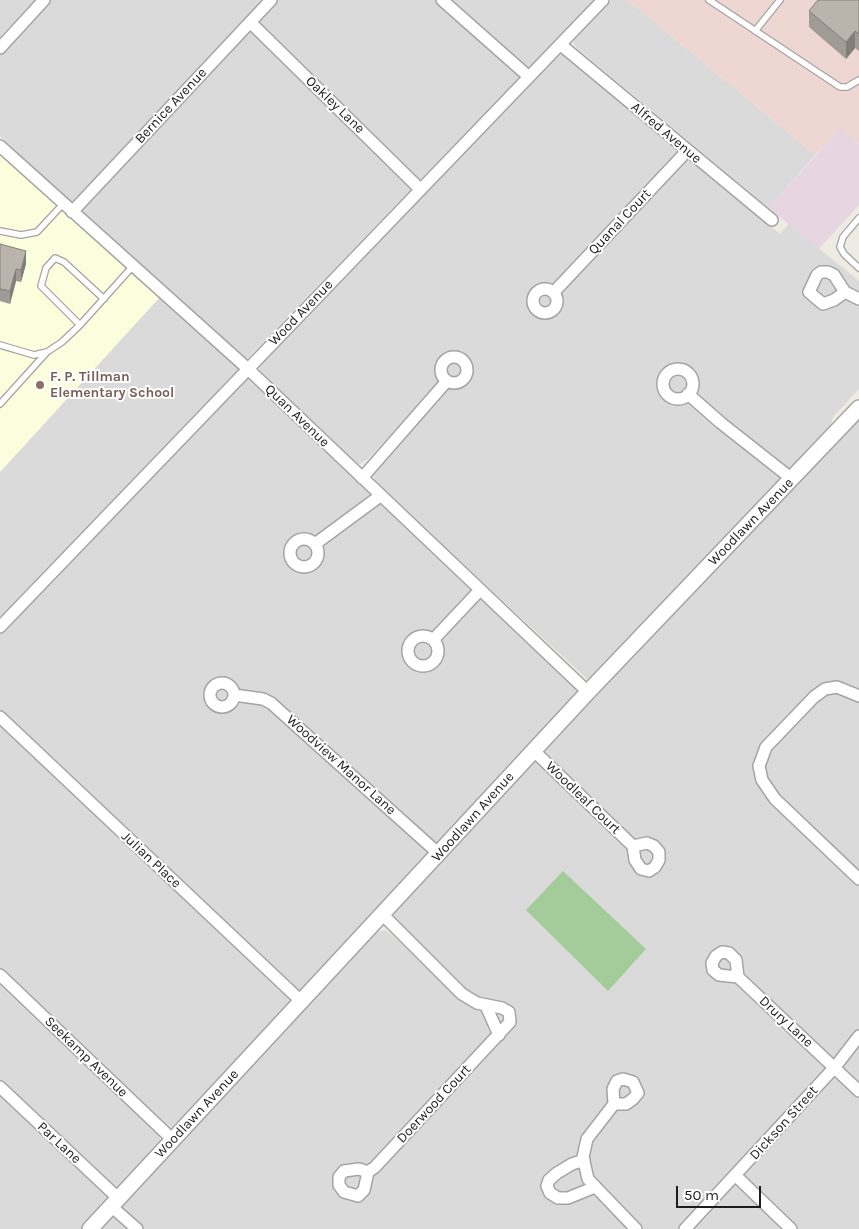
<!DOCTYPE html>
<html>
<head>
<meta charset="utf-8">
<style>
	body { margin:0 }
	#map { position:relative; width:859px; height:1229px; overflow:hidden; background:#eeebe3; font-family:Karla,sans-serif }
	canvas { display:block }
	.scale { position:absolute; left:676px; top:1186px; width:85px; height:22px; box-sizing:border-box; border:2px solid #1d1d1d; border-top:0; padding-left:6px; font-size:15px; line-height:18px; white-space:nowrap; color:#1d1d1d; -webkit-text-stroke:4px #fff; paint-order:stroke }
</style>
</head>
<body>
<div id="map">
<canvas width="859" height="1229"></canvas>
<div class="scale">50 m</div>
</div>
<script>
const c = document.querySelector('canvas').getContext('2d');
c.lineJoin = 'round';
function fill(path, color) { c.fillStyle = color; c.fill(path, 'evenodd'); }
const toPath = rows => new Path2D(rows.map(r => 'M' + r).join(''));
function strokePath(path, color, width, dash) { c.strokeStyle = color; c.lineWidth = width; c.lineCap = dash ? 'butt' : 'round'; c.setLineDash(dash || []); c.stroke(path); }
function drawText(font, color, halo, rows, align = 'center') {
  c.font = font + ' Karla,sans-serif'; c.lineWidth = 4; c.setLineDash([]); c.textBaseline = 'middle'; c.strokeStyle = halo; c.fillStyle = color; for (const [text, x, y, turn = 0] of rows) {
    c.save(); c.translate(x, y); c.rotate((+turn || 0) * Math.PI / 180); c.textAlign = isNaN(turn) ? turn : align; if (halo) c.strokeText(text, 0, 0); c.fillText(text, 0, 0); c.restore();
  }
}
const residential = toPath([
	[0,0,265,0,76,201,72,203,0,136],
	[278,0,594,0,248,358,244,357,83,211,85,206],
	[612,0,628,0,815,155,769,208,577,48,573,43,575,38],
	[559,55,564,55,780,234,789,224,859,281,859,389,833,417,831,426,591,678,587,679,375,482,374,475,377,467,424,417,416,408,367,460,360,464,354,463,260,373,259,367],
	[159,298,254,382,579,691,174,1127,170,1128,165,1126,0,968,0,472],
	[859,415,859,1028,824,1071,678,1229,99,1229,376,932,385,930,391,934,450,990,459,981,396,920,394,915,399,906],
	[0,986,159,1135,161,1142,81,1229,0,1229],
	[859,1047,859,1229,691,1229,848,1061]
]);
const commercial = toPath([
	[628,0,859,0,859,144,840,129,815,155]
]);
const industrial = toPath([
	[840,128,859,144,859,205,819,249,769,208]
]);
const education = toPath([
	[0,152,159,298,0,472]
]);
const forest = toPath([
	[563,871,646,949,608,991,526,910]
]);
const service = toPath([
	[709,0,840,87,847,87,859,80],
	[755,31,780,0],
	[859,218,843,237,840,247,844,254,859,268],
	[0,231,21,235,37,232,63,204],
	[80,325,41,286,46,268,55,258,64,262,104,299],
	[0,345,34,355,47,352,62,342,80,325,133,266],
	[0,404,47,352]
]);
const minor = toPath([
	[442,0,528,76],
	[250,22,420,189],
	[561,45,772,220],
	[0,48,44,0],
	[0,146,247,368,588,692],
	[72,212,271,0],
	'533 301a12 12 0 1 1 24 0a12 12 0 1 1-24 0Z',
	[554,292,687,151],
	[845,292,834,300,823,304,809,292,817,275,821,272,828,272,834,275,845,292,859,299],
	'441 370a13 13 0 1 1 26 0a13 13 0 1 1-26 0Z',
	'663 384a15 15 0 1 1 30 0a15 15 0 1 1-30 0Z',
	[688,394,721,423,792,479],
	[362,478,447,381],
	'290 553a14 14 0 1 1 28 0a14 14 0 1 1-28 0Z',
	[315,544,380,496],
	[0,627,603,0],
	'408 651a15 15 0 1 1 30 0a15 15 0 1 1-30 0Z',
	[433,640,480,590],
	'210 695a12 12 0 1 1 24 0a12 12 0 1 1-24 0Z',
	[234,695,263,699,271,703,439,854],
	[859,696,837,687,825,689,814,697,766,747,759,766,762,780,775,799,859,879],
	[0,717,302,1002],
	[534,751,633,846,647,843,654,846,659,852,659,860,655,867,649,871,641,869,635,860,633,846],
	[0,975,173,1140],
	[738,977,736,960,729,953,722,952,716,956,712,963,713,970,719,975,738,977,859,1091],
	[486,1006,499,1035],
	[0,1087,118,1198],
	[614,1104,626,1104,633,1099,638,1093,633,1082,623,1079,617,1081,613,1089,614,1104,587,1139,583,1157,588,1179,636,1229],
	[584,1160,572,1164,557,1173,549,1180,547,1186,550,1193,558,1198,568,1198,595,1187],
	[368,1172,364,1190,358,1196,344,1192,339,1185,339,1177,344,1171,359,1169,368,1172,375,1167,510,1022,509,1012,502,1008,477,1003,462,994,383,915],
	[736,1176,791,1229],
	[111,1206,137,1229],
	[685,1229,835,1067,859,1036]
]);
const tertiary = toPath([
	[90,1229,588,692,859,408]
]);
const wall = toPath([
	[859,0,859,51,855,48,846,59,809,27,809,11],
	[0,244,26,264,21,282,16,281,10,304,0,301]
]);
const shadedWall = toPath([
	[855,31,855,48,846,59,846,42],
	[26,251,26,264,21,282,21,270],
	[16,269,16,281,10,304,10,291]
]);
const building = toPath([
	[818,0,859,0,859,34,855,31,846,42,809,11,818,0],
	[0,244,26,251,21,270,16,269,10,291,0,289,0,244]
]);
const markers = [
	[40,385,5,"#8d6e63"]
];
const streetNames = [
	["Oakley Lane",335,105,44],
	["Bernice Avenue",171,106,-47],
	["Alfred Avenue",666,133,40],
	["Quanal Court",620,222,-47],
	["Wood Avenue",301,313,-46],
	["Quan Avenue",297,416,44],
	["Woodlawn Avenue",751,522,-46],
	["Woodview Manor Lane",341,765,42],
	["Woodleaf Court",583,798,44],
	["Woodlawn Avenue",473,817,-48],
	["Julian Place",151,860,43],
	["Drury Lane",786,1022,43],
	["Seekamp Avenue",86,1057,44],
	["Doerwood Court",434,1104,-47],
	["Woodlawn Avenue",197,1114,-47],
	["Dickson Street",784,1123,-48],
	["Par Lane",59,1143,43]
];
const educationNames = [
	["F. P. Tillman",50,377],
	["Elementary School",50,393]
];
fill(residential, '#dbdada');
fill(commercial, '#eed6d3');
fill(industrial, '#e7d6e2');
fill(education, '#fbfedd');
fill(forest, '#a4cc9a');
strokePath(service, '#a4a4a4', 8);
strokePath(minor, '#a4a4a4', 14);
strokePath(tertiary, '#a4a4a4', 18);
strokePath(service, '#fff', 5.5);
strokePath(minor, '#fff', 11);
strokePath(tertiary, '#fff', 15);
fill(wall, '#a09b95');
fill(shadedWall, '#827e79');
fill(building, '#bab4ad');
strokePath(building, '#827e79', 1);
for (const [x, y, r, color] of markers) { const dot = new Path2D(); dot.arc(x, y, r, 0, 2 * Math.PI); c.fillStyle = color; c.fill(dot); strokePath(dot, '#fff', 2); }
drawText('14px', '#1d1d1d', '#fff', streetNames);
drawText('bold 14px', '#785e54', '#fff', educationNames, 'left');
</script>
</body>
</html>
